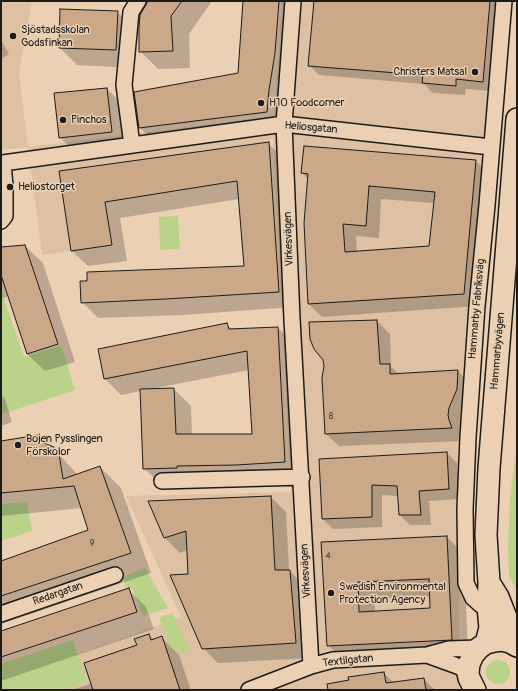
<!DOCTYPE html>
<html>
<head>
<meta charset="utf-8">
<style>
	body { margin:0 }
	#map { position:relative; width:518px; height:691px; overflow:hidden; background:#ecd0b3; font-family:Pangolin,sans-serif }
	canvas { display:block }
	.frame { position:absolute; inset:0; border:2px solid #1c1c1c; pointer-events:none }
</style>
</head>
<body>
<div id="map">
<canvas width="518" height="691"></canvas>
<div class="frame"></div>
</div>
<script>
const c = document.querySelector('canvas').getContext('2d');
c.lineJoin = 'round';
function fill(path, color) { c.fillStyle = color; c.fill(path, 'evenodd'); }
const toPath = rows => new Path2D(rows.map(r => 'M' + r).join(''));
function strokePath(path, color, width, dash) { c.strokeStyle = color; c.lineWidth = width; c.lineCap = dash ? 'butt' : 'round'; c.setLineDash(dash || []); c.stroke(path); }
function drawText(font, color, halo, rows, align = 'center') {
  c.font = font + ' Pangolin,sans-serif'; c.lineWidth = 3; c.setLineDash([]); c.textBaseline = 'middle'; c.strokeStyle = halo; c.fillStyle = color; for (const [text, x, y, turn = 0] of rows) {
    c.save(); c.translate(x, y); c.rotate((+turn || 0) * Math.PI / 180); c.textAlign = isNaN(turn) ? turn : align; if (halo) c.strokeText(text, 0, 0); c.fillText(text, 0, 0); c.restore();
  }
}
const built = toPath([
	[1,1,32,1,19,73,28,147,274,116,282,1,496,1,458,445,460,690,29,690,79,654,181,617,126,496,291,492,273,137,269,142,195,152,199,187,105,202,112,245,42,255,28,147,1,150]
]);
const green = toPath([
	[178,216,180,249,160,250,159,217],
	[1,290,24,357,61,345,75,390,2,414,1,410],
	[517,446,517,589,509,577,508,549,510,497],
	[27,502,32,531,1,541,1,504],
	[145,568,168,608,143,616,132,588,127,589,123,577],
	[172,613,190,652,173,652,159,618],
	[73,640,87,682,63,690,1,690,1,664],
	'486 672a12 12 0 1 1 24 0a12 12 0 1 1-24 0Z'
]);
const shadow = toPath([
	[150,1,212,1,189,34,190,68,158,69,140,51],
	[244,1,297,1,285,129,158,146,140,128,238,74],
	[315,1,500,1,492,91,466,89,465,95,433,93,424,84,319,75,309,65],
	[117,12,135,30,133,68,77,65,60,48],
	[1,40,9,54,1,59],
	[107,89,130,111,134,154,82,160,60,137,55,94],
	[268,143,284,159,294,307,183,315,98,318,82,302,245,267,239,199,120,218,127,261,88,266,72,251,60,171],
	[476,161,488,174,477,306,322,317,309,304,305,223,308,179,302,173],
	[381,199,434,203,430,247,357,252,356,236,379,238],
	[25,246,43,263,75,362,45,371,27,354,9,296,3,298,1,296,1,248],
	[377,321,390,334,391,367,399,374,458,371,470,384,469,402,462,421,461,428,461,434,464,441,339,446,326,434],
	[227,325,233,330,278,328,295,345,302,478,161,485,144,468,141,391,121,395,104,378],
	[249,370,253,435,192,435,191,406,174,389,156,389,156,388],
	[1,395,5,399,12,422,1,426],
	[38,436,48,446,53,448,78,475,100,467,121,488,151,573,1,624,1,562,89,531,82,508,1,516,1,442],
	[447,453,457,463,459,499,429,501,431,525,410,525,400,515,398,496,382,495,382,527,333,529,323,519,320,460],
	[271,497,286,512,289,570,304,586,310,658,218,663,203,648,189,575,188,550,180,553,165,538],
	[447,537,464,554,468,657,345,662,328,645,322,543],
	[430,596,431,609,375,612,374,599],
	[128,589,146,607,154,629,1,681,1,632],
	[149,635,154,640,162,638,179,655,191,690,72,690,92,683,138,646],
	[384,673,394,683,424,679,435,690,328,690]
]);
const building = toPath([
	[148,1,182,1,171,16,173,51,139,52,139,27,140,15,148,1],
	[243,1,279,1,275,53,269,90,267,112,139,128,134,92,238,73,243,1],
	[314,1,490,1,483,82,456,79,456,86,422,83,423,75,308,66,314,1],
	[60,9,118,11,116,50,59,48,60,9],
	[107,88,112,132,59,138,54,93,107,88],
	[269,142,279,292,166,299,81,303,80,281,87,281,87,272,244,266,237,181,105,202,112,245,71,251,59,171,269,142],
	[304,146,476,160,464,294,308,304,304,223,308,174,301,173,304,146],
	[369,186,435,192,429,246,345,252,343,224,366,226,369,186],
	[25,245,58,344,27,354,1,275,1,247,25,245],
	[377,320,380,364,390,364,390,374,458,370,457,389,449,408,448,415,449,420,452,428,325,434,322,378,324,366,323,360,314,349,310,339,309,322,377,320],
	[227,323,229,329,278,327,285,462,236,465,177,466,177,468,143,469,140,389,174,388,176,434,252,434,247,351,104,379,98,349,227,323],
	[38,435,39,441,54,447,59,454,63,479,100,466,131,553,1,596,1,561,88,530,74,486,1,493,1,441,38,435],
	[447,452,449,489,419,491,421,515,399,515,397,486,372,485,372,517,322,519,319,459,447,452],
	[271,496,275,570,290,570,296,643,202,649,170,575,188,574,186,531,164,538,148,501,271,496],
	[447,536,452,640,327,646,321,542,447,536],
	[429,579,430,608,359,612,358,582,429,579],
	[129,588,137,612,1,657,1,631,129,588],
	[149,634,151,640,162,636,180,690,93,690,84,663,137,645,134,639,149,634],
	[384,672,386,683,424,678,426,690,328,690,327,684,349,680,348,677,384,672]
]);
const minor = toPath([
	[293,1,284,124,292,319,311,666],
	[132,145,124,85,131,12,138,1],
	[1,221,5,216,5,186,3,163,284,124,491,147],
	[162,481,302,477],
	[488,607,481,605,473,598,466,583,465,509,468,437,477,306,487,205,504,1],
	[1,614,115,575],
	[427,655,460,667,468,673],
	[249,690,311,666,333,660,427,655,449,649,479,648]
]);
const secondary = toPath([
	[490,584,498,597,517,645],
	[486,643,490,628,488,607,489,583,486,535,489,468,517,119],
	[475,690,469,678,468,673,469,664,473,655,479,648,486,643,494,641,502,640,510,642,517,646]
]);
const markers = [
	[13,36,4,"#1c1c1c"],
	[475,72,4,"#1c1c1c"],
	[261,103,4,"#1c1c1c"],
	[63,120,4,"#1c1c1c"],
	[10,187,4,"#1c1c1c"],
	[18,445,4,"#1c1c1c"],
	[331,593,4,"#1c1c1c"]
];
const numberNames = [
	["8",331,417],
	["9",92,544],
	["4",328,557]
];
const poiNames = [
	["Sjöstadsskolan",21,30],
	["Godsfinkan",21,43],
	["Christers Matsal",467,72,"right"],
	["H10 Foodcorner",269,103],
	["Pinchos",71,120],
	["Heliostorget",18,187],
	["Bojen Pysslingen",26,439],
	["Förskolor",26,452],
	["Swedish Environmental",339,587],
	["Protection Agency",339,600]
];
const streetNames = [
	["Heliosgatan",311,128,5],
	["Virkesvägen",289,239,-92],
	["Hammarby Fabriksväg",477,309,-85],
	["Hammarbyvägen",498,351,-85],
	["Virkesvägen",306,571,-93],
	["Redargatan",58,594,-19],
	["Textilgatan",348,661,-6]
];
fill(built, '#dec1a3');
fill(green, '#bbd389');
fill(shadow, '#0003');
fill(building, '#cba888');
strokePath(building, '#1c1c1c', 1);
strokePath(minor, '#1c1c1c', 18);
strokePath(secondary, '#1c1c1c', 24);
strokePath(minor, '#ecd0b3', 15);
strokePath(secondary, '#ecd0b3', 21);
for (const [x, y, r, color] of markers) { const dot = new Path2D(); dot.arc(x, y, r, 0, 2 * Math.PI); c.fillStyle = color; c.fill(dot); strokePath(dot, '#ecd0b3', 1.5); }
drawText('9px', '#483f37', null, numberNames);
drawText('11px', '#1c1c1c', '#ecd0b3', poiNames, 'left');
drawText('11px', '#1c1c1c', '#ecd0b3', streetNames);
</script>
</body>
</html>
